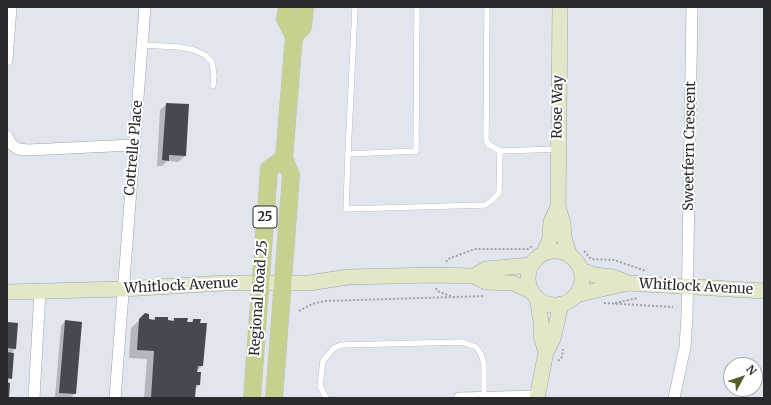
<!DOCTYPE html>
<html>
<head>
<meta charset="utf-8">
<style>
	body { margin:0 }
	#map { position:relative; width:771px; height:405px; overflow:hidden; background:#e1e5ed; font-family:Merriweather,serif }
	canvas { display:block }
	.frame { position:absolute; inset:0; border:8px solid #2a2b2e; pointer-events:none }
	.north { position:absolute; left:723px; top:357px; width:40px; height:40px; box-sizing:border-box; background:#fff; border:1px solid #aaaaab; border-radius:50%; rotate:50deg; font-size:11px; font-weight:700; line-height:16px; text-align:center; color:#2a2b2e }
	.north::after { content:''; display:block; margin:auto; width:14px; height:18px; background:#555d2c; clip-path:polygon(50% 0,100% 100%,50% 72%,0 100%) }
</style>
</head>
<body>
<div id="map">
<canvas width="771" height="405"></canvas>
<div class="frame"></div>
<div class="north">N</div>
</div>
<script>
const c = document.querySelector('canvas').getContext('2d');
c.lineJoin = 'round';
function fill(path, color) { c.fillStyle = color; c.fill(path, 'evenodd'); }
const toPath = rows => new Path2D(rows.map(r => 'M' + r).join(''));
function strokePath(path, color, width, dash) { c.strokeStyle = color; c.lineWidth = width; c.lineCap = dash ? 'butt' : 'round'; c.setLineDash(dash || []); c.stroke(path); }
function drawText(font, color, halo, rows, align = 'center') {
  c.font = font + ' Merriweather,serif'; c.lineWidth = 4; c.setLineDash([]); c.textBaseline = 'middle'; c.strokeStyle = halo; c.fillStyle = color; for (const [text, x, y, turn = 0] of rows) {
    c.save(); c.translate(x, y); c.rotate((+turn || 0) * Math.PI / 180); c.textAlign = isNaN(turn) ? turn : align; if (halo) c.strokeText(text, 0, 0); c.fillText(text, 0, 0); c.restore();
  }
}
const shadow = toPath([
	[167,104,185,156,178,162,167,161,162,166,157,166,160,110],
	[146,314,148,320,152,321,155,318,172,321,174,319,186,323,190,323,193,320,202,366,195,373,200,373,199,385,195,389,194,398,144,398,147,359,129,358,131,328],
	[65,321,75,393,71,398,55,397,61,326],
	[7,323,15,349,10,354,11,378,7,382]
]);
const building = toPath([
	[166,103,189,104,186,156,169,155,169,161,162,160],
	[145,313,149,314,149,319,155,320,155,317,168,317,168,320,174,321,174,318,188,318,187,322,193,322,193,319,201,319,200,323,207,323,203,366,198,366,197,372,201,372,200,385,196,385,195,398,151,398,154,351,137,350,139,319],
	[65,320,82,322,76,394,59,393],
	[7,322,18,323,16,349,7,348],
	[7,352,14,353,12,379,7,378],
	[7,382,10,383,9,398,7,398]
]);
const path = toPath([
	[584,251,591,259,614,260,646,271],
	[446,262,448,259,475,249,528,249,532,246],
	[436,288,437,291,456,298],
	[604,303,673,307],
	[615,303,638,298],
	[299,311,312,304,325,301,485,296],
	[558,361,562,357,563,349]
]);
const lane = toPath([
	[355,7,348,154,416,151,417,7],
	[487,7,486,139,488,144,500,151,558,149],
	[142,45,180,47,194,50,205,55,212,62,214,76,213,86],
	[348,154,346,209,485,205,491,201,499,193,500,151],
	[326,398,320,386,323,361,334,348,341,345,462,342,476,347,481,354,484,364,484,397]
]);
const street = toPath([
	[7,60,11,7],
	[7,136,11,144,18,149,28,150,133,145],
	[34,398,40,291],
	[115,398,145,7],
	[459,398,538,396],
	[674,398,685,347,687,316,692,7]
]);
const secondary = toPath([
	[560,7,558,207,563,223,564,238,570,256],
	'528 278a27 27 0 1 1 54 0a27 27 0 1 1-54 0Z',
	[544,253,550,239,551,222,558,207],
	[581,270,595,275,613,277,628,283],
	[474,276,486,269,531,265],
	[7,292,123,289,224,283,309,283,348,277,434,275,474,276,486,282,513,283,531,291],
	[576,295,628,283,764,291],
	[537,298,541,322,541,336,546,352],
	[537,398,546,352,553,339,561,304]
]);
const primary = toPath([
	[294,36,303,27,305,7],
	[252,398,269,169,284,158],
	[274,398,291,175,284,158,294,36,285,19,287,7]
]);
const shields = [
	[265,217,24]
];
const shieldNames = [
	["25",265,217]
];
const streetNames = [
	["Rose Way",558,107,-89],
	["Sweetfern Crescent",690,146,-89],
	["Cottrelle Place",134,148,-85],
	["Whitlock Avenue",181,286,-3],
	["Whitlock Avenue",696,287,3],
	["Regional Road 25",259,298,-86]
];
fill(shadow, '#0003');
fill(building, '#464950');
strokePath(lane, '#9fa3ab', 6);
strokePath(street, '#9fa3ab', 12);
strokePath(secondary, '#9fa3ab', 16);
strokePath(primary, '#c3c4c4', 18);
strokePath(path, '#9fa2a9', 2, [2, 2]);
strokePath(lane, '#fff', 5.5);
strokePath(street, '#fff', 11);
strokePath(secondary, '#e2e8c7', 15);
strokePath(primary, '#c6d08f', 17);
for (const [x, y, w] of shields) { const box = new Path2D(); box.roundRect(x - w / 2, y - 11, w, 22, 3); c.fillStyle = '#fff'; c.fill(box); strokePath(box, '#2a2b2e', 1); }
drawText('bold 13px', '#2a2b2e', null, shieldNames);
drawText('14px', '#2a2b2e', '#fff', streetNames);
</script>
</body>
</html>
